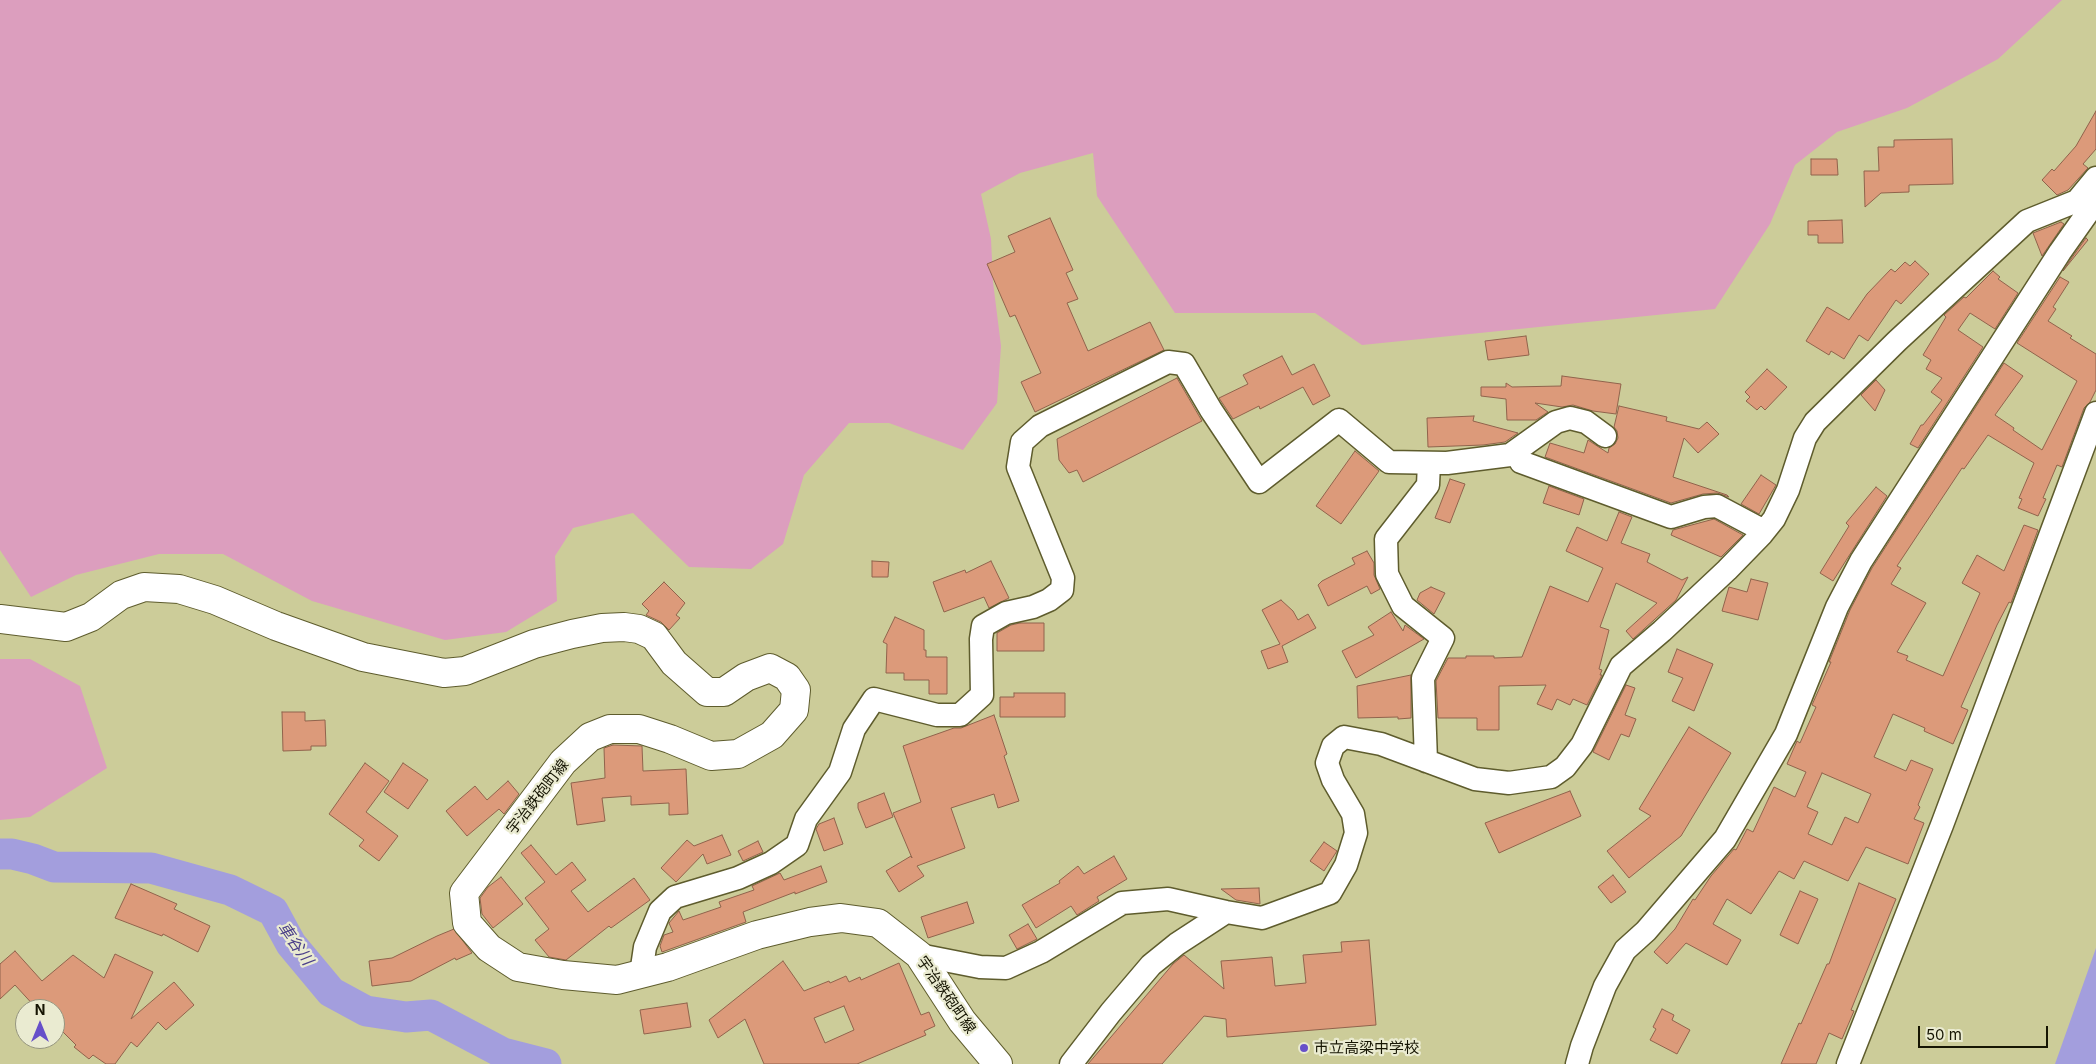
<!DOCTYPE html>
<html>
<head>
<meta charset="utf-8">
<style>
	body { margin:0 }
	#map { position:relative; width:2096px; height:1064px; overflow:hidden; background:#cc9; font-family:Inter,sans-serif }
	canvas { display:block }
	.north { position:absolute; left:15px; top:999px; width:50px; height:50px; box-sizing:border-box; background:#eaebd1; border:1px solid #95957f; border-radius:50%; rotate:0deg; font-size:14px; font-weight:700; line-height:20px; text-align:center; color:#161503 }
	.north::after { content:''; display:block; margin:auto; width:18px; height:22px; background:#6750c9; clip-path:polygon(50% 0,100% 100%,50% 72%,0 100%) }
	.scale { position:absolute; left:1918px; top:1026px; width:130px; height:22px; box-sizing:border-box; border:2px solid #161503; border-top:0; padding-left:6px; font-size:15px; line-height:18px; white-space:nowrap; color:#161503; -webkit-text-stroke:4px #eaebd1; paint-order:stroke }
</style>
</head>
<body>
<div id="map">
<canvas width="2096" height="1064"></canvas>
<div class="north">N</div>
<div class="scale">50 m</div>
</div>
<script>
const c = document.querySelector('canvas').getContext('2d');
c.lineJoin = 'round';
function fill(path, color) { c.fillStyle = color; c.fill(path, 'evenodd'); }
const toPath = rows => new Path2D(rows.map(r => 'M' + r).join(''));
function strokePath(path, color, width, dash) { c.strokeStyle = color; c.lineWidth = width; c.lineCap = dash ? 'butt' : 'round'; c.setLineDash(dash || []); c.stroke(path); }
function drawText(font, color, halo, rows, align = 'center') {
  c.font = font + ' Inter,"Noto Sans JP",sans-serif'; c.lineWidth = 4.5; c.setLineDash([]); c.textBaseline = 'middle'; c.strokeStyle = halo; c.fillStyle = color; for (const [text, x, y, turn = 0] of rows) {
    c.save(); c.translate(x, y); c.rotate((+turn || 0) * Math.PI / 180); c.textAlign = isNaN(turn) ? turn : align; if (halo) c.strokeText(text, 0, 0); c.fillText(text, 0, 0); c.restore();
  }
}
const green = toPath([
	[0,0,2062,0,1998,59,1907,108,1837,132,1795,165,1770,224,1715,309,1362,345,1315,313,1175,313,1097,196,1093,153,1020,173,981,194,991,239,993,282,1001,346,997,403,963,450,889,423,849,423,804,475,783,544,751,569,689,567,633,513,573,528,555,556,557,601,506,632,445,640,312,601,223,554,159,554,76,575,31,597,0,550],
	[0,659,30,659,80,686,107,768,30,817,0,820]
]);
const water = toPath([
	[2096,948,2096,1064,2055,1064]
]);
const river = toPath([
	[0,854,12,854,33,859,54,867,151,868,230,890,273,911,291,944,331,992,366,1011,406,1017,431,1015,503,1053,546,1064]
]);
const building = toPath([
	[2096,111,2096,149,2083,164,2088,168,2068,190,2057,195,2042,180,2052,169,2054,171,2076,146,2096,111],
	[1952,139,1953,184,1909,185,1909,192,1881,193,1865,207,1864,171,1879,171,1878,147,1894,147,1894,140,1952,139],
	[1811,159,1837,159,1838,175,1811,175,1811,159],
	[1050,218,1073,270,1066,273,1078,299,1067,303,1088,351,1150,322,1164,350,1035,412,1021,382,1041,373,1015,315,1010,317,987,264,1015,252,1008,236,1050,218],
	[1842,220,1843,243,1818,243,1818,235,1808,235,1808,221,1842,220],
	[2061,222,2064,224,2042,256,2033,233,2061,222],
	[2086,238,2088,240,2063,271,2071,259,2086,238],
	[1915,261,1929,274,1901,304,1896,300,1868,341,1859,335,1844,359,1831,351,1829,355,1806,341,1827,307,1849,320,1867,294,1891,269,1895,272,1905,262,1910,266,1915,261],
	[1993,271,2000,277,1998,279,2018,293,1995,329,1970,313,1958,330,1983,347,1918,448,1910,444,1921,425,1923,425,1942,400,1931,392,1942,378,1926,369,1931,360,1923,355,1946,317,1944,315,1964,297,1966,298,1993,271],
	[2060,277,2069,282,2053,307,2056,309,2048,321,2072,336,2070,338,2096,354,2096,390,2090,402,2084,408,2062,467,2057,465,2043,498,2046,499,2038,516,2018,508,2022,499,2019,498,2034,463,1988,435,1964,469,1962,468,1897,566,1901,568,1891,584,1926,603,1897,652,1908,656,1906,660,1943,676,1980,593,1962,583,1977,555,2004,571,2024,525,2038,530,2011,603,2009,602,1997,625,1961,707,1968,710,1953,744,1924,731,1925,728,1893,714,1874,757,1906,771,1911,760,1933,769,1918,805,1920,807,1914,819,1924,823,1908,864,1866,847,1848,881,1804,861,1794,879,1779,871,1751,914,1727,899,1713,924,1741,940,1727,965,1686,943,1667,964,1654,952,1675,929,1693,899,1695,900,1711,876,1734,849,1736,850,1747,829,1753,832,1774,787,1795,797,1806,772,1787,764,1797,741,1800,743,1816,707,1812,705,1831,662,1829,662,1850,610,1872,568,2004,363,2023,376,1995,415,2014,428,2013,430,2042,450,2077,381,2017,343,2060,277],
	[1822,773,1871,794,1858,823,1845,817,1832,845,1808,834,1818,812,1807,807,1822,773],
	[1526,336,1529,355,1488,360,1485,341,1526,336],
	[1282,356,1292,375,1314,364,1330,396,1313,405,1303,387,1260,409,1259,406,1233,419,1219,398,1248,384,1243,375,1282,356],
	[1767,369,1787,387,1765,410,1761,406,1757,410,1746,401,1750,397,1745,392,1767,369],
	[1562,376,1621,384,1616,414,1593,411,1573,405,1562,407,1535,403,1548,412,1536,420,1507,420,1506,399,1481,396,1481,387,1506,387,1506,383,1512,387,1561,386,1562,376],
	[1177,378,1202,421,1083,482,1077,470,1069,473,1059,460,1057,439,1177,378],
	[1876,380,1885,390,1875,411,1861,395,1876,380],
	[1619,406,1667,417,1666,421,1699,429,1707,422,1719,434,1698,453,1684,438,1673,477,1727,495,1729,497,1717,493,1703,494,1671,503,1545,457,1550,443,1584,453,1588,440,1608,453,1609,448,1615,444,1618,438,1617,431,1614,427,1619,406],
	[1474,416,1473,421,1518,433,1505,442,1483,445,1428,447,1427,418,1474,416],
	[1355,451,1379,471,1341,524,1316,506,1355,451],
	[1761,475,1776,485,1759,514,1741,504,1761,475],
	[1450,479,1465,484,1450,523,1435,518,1450,479],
	[1549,486,1584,499,1579,515,1543,503,1549,486],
	[1876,487,1887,496,1833,581,1820,573,1849,526,1846,523,1876,487],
	[1619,512,1632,517,1621,543,1650,554,1647,562,1682,580,1688,577,1676,600,1633,639,1626,631,1657,603,1616,583,1600,627,1609,630,1599,669,1602,670,1600,675,1602,675,1587,705,1573,699,1570,705,1557,699,1552,710,1537,704,1546,685,1499,686,1499,730,1477,730,1477,718,1438,718,1436,681,1448,658,1466,658,1466,656,1494,656,1494,658,1522,657,1550,586,1588,602,1603,568,1566,551,1577,527,1607,541,1619,512],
	[1714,519,1743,535,1721,557,1671,535,1673,530,1714,519],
	[1367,551,1374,563,1374,575,1380,589,1371,594,1367,586,1328,606,1318,585,1322,581,1355,564,1352,558,1367,551],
	[872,561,889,562,888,577,872,577,872,561],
	[991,561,1009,598,989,608,984,597,944,612,933,582,965,570,966,573,991,561],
	[1751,579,1768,583,1758,620,1722,611,1729,587,1747,592,1751,579],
	[664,582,685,603,676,615,680,618,669,630,661,622,646,615,649,611,642,604,664,582],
	[1431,587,1445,593,1434,614,1417,600,1420,593,1431,587],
	[1281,600,1293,611,1298,620,1308,614,1316,628,1282,646,1288,662,1268,669,1261,651,1280,644,1262,610,1281,600],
	[1391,612,1403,631,1405,625,1424,639,1356,678,1342,651,1374,635,1368,627,1391,612],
	[895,617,924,630,924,650,926,650,926,657,947,657,947,694,929,694,929,680,904,680,904,673,886,673,887,644,883,642,895,617],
	[1020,623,1044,623,1044,651,997,651,997,633,1011,625,1020,623],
	[1677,649,1713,664,1694,711,1672,701,1683,678,1668,672,1677,649],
	[1411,675,1411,718,1398,719,1398,717,1358,718,1357,686,1411,675],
	[1626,685,1635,688,1625,715,1636,719,1629,737,1621,734,1609,760,1593,752,1626,685],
	[1014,693,1065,693,1065,717,1000,717,1000,697,1014,697,1014,693],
	[282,712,305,712,305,721,325,720,326,746,311,746,311,750,283,751,282,712],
	[994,715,1007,754,1004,756,1019,801,998,808,994,794,951,808,965,848,917,866,924,876,899,892,886,871,911,856,912,858,893,813,921,802,903,746,954,728,961,728,994,715],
	[1689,727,1731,753,1681,836,1629,878,1607,851,1651,816,1639,809,1689,727],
	[613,745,642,746,643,771,686,769,688,814,669,815,669,803,631,805,631,796,602,798,605,821,577,825,571,783,605,778,604,748,613,745],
	[365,763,389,781,366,812,398,836,379,861,359,846,364,840,329,814,365,763],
	[403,763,428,780,408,809,384,792,403,763],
	[508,781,519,794,504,814,499,809,467,836,446,811,475,786,487,800,508,781],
	[1570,791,1581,816,1499,853,1485,823,1570,791],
	[884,793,893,817,866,828,858,808,858,803,884,793],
	[834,818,843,844,824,851,816,829,819,824,834,818],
	[722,835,731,855,707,864,703,854,676,882,661,868,687,840,694,846,722,835],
	[758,841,763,852,743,861,738,851,758,841],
	[1324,842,1337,851,1324,871,1310,861,1324,842],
	[531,845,556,875,572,862,586,880,571,891,588,912,634,878,650,900,611,928,609,926,566,960,549,957,535,940,549,929,525,898,545,882,521,853,531,845],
	[1114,856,1127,879,1097,897,1099,901,1077,915,1071,906,1036,928,1022,905,1060,883,1059,881,1078,866,1084,874,1114,856],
	[821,866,827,882,795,894,795,892,743,912,746,922,662,952,660,946,664,935,673,932,669,923,679,911,683,920,721,907,719,902,754,890,752,886,780,873,784,880,821,866],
	[1613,875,1626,892,1611,903,1598,887,1613,875],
	[501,877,523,904,493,928,482,914,480,898,488,887,501,877],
	[1859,883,1896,899,1851,1010,1854,1011,1842,1039,1829,1033,1816,1064,1781,1064,1799,1023,1801,1024,1827,964,1829,964,1859,883],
	[131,884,177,904,174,909,210,926,198,952,163,934,162,936,115,918,131,884],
	[1259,888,1260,904,1236,900,1221,889,1259,888],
	[1800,891,1818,899,1798,944,1780,935,1800,891],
	[967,902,974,923,928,938,921,917,967,902],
	[1028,924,1037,939,1017,949,1009,935,1028,924],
	[454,929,472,953,456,960,455,958,411,981,372,986,369,961,392,958,437,936,454,929],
	[1369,940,1376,1025,1227,1037,1226,1019,1204,1016,1162,1064,1088,1064,1173,964,1184,955,1224,989,1221,961,1236,960,1272,957,1275,986,1306,983,1303,955,1342,952,1341,942,1369,940],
	[15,951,42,981,73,955,104,978,115,954,153,972,131,1019,174,982,194,1005,166,1030,158,1022,137,1047,131,1042,115,1064,106,1064,93,1055,89,1059,74,1047,76,1045,55,1024,55,1009,37,1009,15,985,0,999,0,964,15,951],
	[783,961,804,991,829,981,830,983,846,976,849,982,860,977,861,980,899,963,921,1015,929,1012,935,1026,924,1031,926,1035,857,1064,764,1064,745,1019,718,1038,709,1020,783,961],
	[844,1006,854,1030,825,1043,814,1018,844,1006],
	[687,1003,691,1027,644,1034,640,1010,687,1003],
	[1662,1009,1674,1015,1672,1020,1690,1030,1677,1054,1650,1040,1656,1029,1653,1027,1662,1009]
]);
const minor = toPath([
	[1521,462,1671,517,1704,507,1717,506,1764,531],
	[1426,761,1423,678,1443,638,1403,606,1387,574,1386,539,1428,485,1429,463],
	[919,955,980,967,1006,968,1041,952,1122,903,1168,899,1226,912,1262,918,1330,893,1346,865,1356,833,1353,814,1333,780,1327,763,1333,746,1344,737,1381,744,1475,779,1509,783,1551,777,1565,767,1582,745,1621,666,1662,631,1727,570,1762,534,1774,519,1788,490,1805,438,1815,422,1897,341,2027,221,2077,201,2096,178],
	[641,974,645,947,660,911,675,897,738,878,771,863,797,845,806,819,840,772,854,729,874,699,937,715,960,715,982,695,981,639,983,626,1006,613,1033,607,1049,600,1062,590,1063,578,1018,467,1022,442,1040,426,1168,362,1184,364,1211,410,1259,482,1339,420,1389,462,1447,463,1510,455,1556,422,1570,418,1586,422,1605,436],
	[1071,1064,1111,1012,1151,965,1177,944,1226,912],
	[1577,1064,1582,1046,1605,986,1625,950,1646,931,1725,839,1786,734,1837,607,1861,561,2060,252,2096,201],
	[1848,1064,1942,825,2096,413]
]);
const major = toPath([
	[0,619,66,627,91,617,121,595,144,587,179,589,215,600,276,626,363,657,444,673,465,671,534,644,572,634,602,628,624,627,639,629,654,636,674,663,707,692,724,692,746,677,770,668,787,677,796,690,794,710,772,735,738,754,711,756,670,739,639,729,610,729,590,737,563,762,464,893,467,923,489,948,518,967,563,975,617,980,668,967,757,935,810,922,841,918,878,923,919,955,962,1021,998,1064]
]);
const markers = [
	[1304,1048,5,"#6750c9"]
];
const streetNames = [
	["宇治鉄砲町線",538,797,-52],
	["宇治鉄砲町線",946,995,55]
];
const poiNames = [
	["市立高梁中学校",1314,1048]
];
const waterNames = [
	["車谷川",295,944,55]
];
fill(green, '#dc9ebe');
fill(water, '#a39edd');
strokePath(river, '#a39edd', 31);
fill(building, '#dc9a7a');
strokePath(building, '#90634c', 1);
strokePath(minor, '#5e5c2d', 25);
strokePath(major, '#5e5c2d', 30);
strokePath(minor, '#fff', 22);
strokePath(major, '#fff', 28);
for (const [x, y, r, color] of markers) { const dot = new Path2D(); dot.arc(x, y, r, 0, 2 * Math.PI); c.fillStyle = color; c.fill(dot); strokePath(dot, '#eaebd1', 2); }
drawText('15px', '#161503', '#eaebd1', streetNames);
drawText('15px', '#161503', '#eaebd1', poiNames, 'left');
drawText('italic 16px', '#4b3f8a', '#eaebd1', waterNames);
</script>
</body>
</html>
